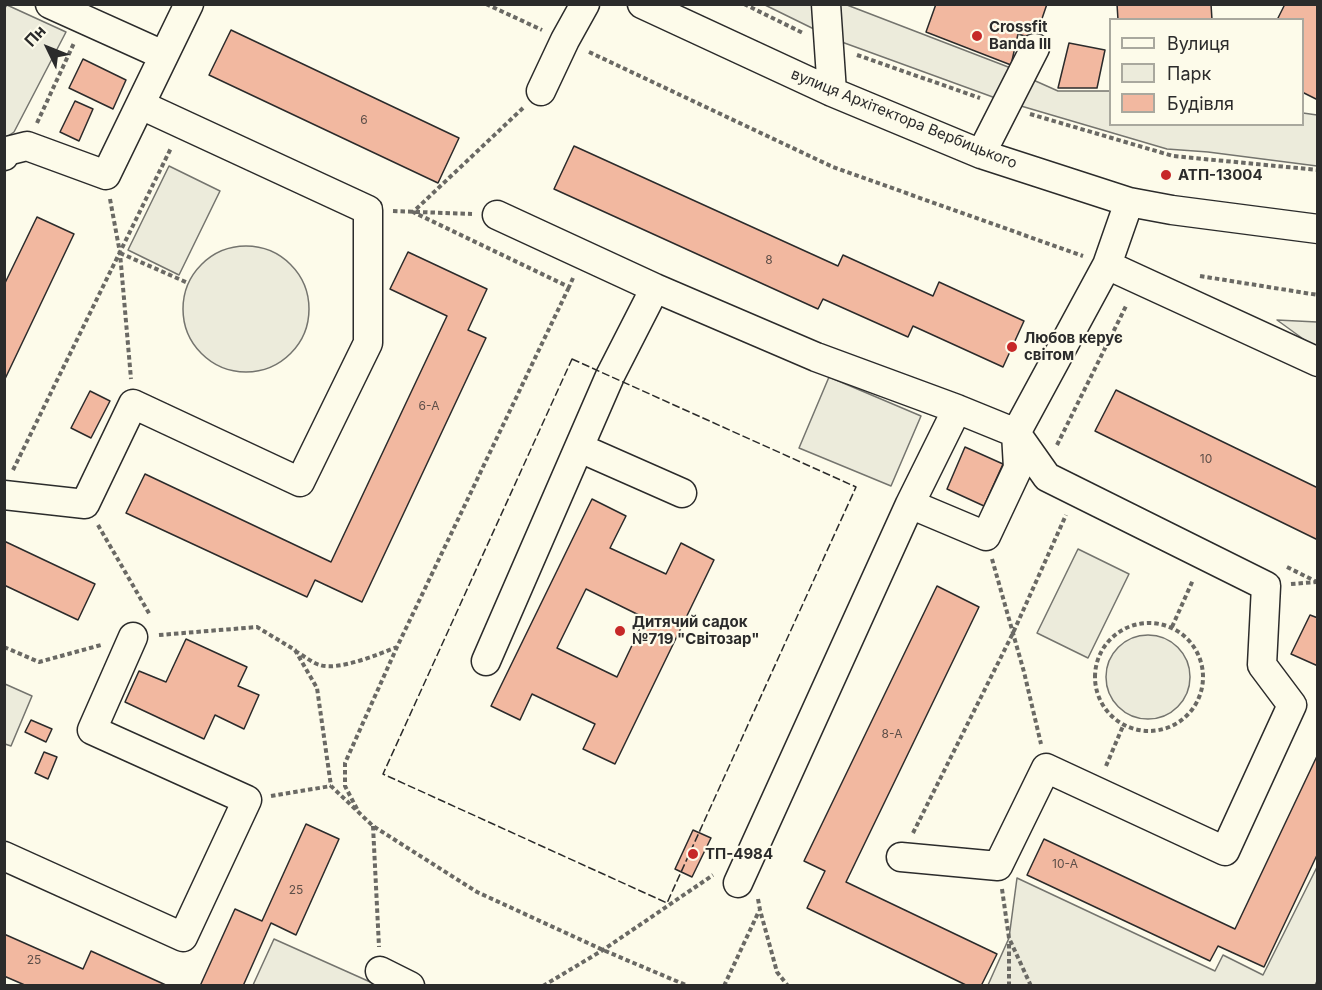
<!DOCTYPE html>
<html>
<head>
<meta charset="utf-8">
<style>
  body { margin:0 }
  #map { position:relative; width:1322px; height:990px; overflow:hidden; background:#fdfbea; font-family:Inter,sans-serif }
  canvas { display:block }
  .frame { position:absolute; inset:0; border:6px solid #2b2b2b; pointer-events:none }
  .legend { position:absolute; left:1109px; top:18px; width:195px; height:108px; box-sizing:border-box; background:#fdfbea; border:2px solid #a9a89e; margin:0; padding:8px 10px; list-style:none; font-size:18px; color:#2b2b2b }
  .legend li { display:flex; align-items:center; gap:12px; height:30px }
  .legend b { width:30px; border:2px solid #a9a89e }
  .north { position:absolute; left:18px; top:18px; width:60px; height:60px; -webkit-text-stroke:4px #fdfbea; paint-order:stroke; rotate:313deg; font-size:16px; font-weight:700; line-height:24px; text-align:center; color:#2b2b2b }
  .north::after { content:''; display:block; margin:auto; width:21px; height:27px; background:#2b2b2b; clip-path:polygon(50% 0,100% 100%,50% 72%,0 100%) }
</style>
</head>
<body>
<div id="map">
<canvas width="1322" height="990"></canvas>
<div class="frame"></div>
<ul class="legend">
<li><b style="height:8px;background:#fdfbea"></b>Вулиця</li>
<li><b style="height:16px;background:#ecebdb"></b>Парк</li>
<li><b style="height:16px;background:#f2b8a0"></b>Будівля</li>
</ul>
<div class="north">Пн</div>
</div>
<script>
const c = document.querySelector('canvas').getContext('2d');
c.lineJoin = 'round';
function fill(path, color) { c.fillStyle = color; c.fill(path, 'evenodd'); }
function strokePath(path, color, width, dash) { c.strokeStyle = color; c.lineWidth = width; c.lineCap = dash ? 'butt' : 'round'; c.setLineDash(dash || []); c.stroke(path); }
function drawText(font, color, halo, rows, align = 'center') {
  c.font = font + ' Inter,sans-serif'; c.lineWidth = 4.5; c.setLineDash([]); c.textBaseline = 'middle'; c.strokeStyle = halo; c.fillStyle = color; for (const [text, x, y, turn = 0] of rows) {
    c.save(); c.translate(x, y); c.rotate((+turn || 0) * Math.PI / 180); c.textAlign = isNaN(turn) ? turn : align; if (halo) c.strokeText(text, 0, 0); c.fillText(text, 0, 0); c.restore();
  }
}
const green = new Path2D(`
  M7 5 66 32 14 132 5 138 4 9Z
  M765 5H814L818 31Z
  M838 5H847L1016 70 1001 100 839 41Z
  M1031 79 1058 91H1110V124H1302L1303 113 1317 115V166L1208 152 1167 149 1021 106Z
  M169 166 220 191 179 275 128 250Z
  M183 309a63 63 0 1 1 126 0a63 63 0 1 1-126 0Z
  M1277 320 1317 322V349Z
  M829 377 921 416 891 486 799 448Z
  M1078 549 1129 574 1088 658 1037 633Z
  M1106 677a42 42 0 1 1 84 0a42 42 0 1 1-84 0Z
  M5 684 32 696 11 746 5 744Z
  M1317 867 1318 982 1316 985H988L1009 938 1017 878 1215 971 1223 955 1263 975Z
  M274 939 377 985H253Z`);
fill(green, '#ecebdb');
strokePath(green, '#74746e', 1.5);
const building = new Path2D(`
  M936 4H1047L1035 39 1018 34 1011 65 926 32Z
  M1117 4H1211L1212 20H1118Z
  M1285 4H1318V100L1302 92V20H1277Z
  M231 30 459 138 438 183 209 75Z
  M1069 43 1105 50 1097 88H1058Z
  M83 59 126 80 113 109 69 88Z
  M75 101 93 109 79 141 60 132Z
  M574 146 838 266 843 255 933 296 939 282 1024 321 1003 367 913 326 908 337 823 299 818 309 554 189Z
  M37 217 74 234 4 381V285Z
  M408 252 487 289 468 330 486 338 362 602 315 580 307 597 126 513 145 474 331 562 447 316 390 289Z
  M1116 390 1318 488V540L1095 431Z
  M90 391 110 401 91 438 71 428Z
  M965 447 1003 464 984 506 947 489Z
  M592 499 626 516 610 548 666 574 681 543 714 560 615 764 583 749 595 724 532 694 520 720 491 706ZM586 589 645 618 617 677 557 648Z
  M4 541 95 584 78 620 4 585Z
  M937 586 979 607 846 882 997 954 981 986H968L807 908 825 871 804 861Z
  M1310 615 1318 618V666L1291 654Z
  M186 639 247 667 238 686 259 695 244 729 215 715 204 739 125 702 139 671 166 682Z
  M31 720 52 729 46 742 25 732Z
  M44 752 57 757 48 779 35 773Z
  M1318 754V853L1264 967 1218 946 1210 961 1027 875 1044 839 1235 929Z
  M306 824 339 839 296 935 271 923 243 986H200L235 909 262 921Z
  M693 830 711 838 692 877 675 869Z
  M4 934 83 969 91 951 168 986H27L4 976Z`);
fill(building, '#f2b8a0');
strokePath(building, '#2b2b2b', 1.5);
const minor = new Path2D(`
  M50 4 163 55
  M642 4 832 92 981 154 1129 202 1172 210 1318 229
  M826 4 832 92
  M541 91 565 40 585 4
  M981 154 1035 48
  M4 156 7 151 27 146 106 175 189 4
  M497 215 655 288 816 357 957 409 1016 433 1047 477 1266 586 1262 665 1292 705 1225 851 1046 768 998 866 901 857
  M1107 265 1318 362
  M580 448 682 493
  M4 495 85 504 133 404 300 482 368 343V210L141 105
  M910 504 986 536 1018 468 1016 433 1107 265 1129 202
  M486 661 610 376 655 288
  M4 856 183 937 247 800 92 730 133 637
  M738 883 910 504 957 409
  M380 971 410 986`);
strokePath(minor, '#2b2b2b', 31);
strokePath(new Path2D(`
  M486 4 542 30
  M744 4 803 33
  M589 52 833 167 1083 256
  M857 55 980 98
  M523 108 413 212 569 287 573 278
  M1030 114 1173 156 1318 170
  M37 123 74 43
  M110 199 120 253 131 379
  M393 211 472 214
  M120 253 188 283
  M1200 276 1318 295
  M1057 445 1127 304
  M13 470 171 148
  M98 525 150 615
  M992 559 1024 672 1041 744
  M1287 567 1317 582
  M1291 584 1316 582
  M1095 677a54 54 0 1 1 108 0a54 54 0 1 1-108 0Z
  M1172 627 1193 580
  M159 635 257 627 295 650 317 688 331 786 373 826 477 892 603 950 688 986
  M4 647 39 662 101 645
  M295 651C303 655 312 663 320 665 339 671 379 654 397 647
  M1106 766 1123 726
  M271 796 331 786
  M357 809 345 786V763L397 647 569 287
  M373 826 379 947
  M913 833 1013 633 1066 515
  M1002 889 1009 938 1031 986
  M758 899 760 910 777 972 788 986
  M543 986 603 950 713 875
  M724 986 759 911
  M1009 986V942
  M1316 986 1318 982`), '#6a6964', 4, [4.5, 3]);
strokePath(minor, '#fdfbea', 28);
strokePath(new Path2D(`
  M572 359 856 487 667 903 383 774Z`), '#2b2b2b', 1.5, [8, 3]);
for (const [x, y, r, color] of [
  [977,36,6,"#c62828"],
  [1166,175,6,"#c62828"],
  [1012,347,6,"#c62828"],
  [620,631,6,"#c62828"],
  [693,854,6,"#c62828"]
]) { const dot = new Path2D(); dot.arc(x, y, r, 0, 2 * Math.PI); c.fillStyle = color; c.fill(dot); strokePath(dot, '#fdfbea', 2); }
drawText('12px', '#5d4e48', null, [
  ["6",364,120],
  ["8",769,260],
  ["6-А",429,406],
  ["10",1206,459],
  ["8-А",892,734],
  ["10-А",1065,864],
  ["25",296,890],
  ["25",34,960]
]);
drawText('bold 15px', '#2b2b2b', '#fdfbea', [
  ["Crossfit",989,27],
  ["Banda III",989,44],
  ["АТП-13004",1178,175],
  ["Любов керує",1024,338],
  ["світом",1024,355],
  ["Дитячий садок",632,622],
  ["№719 \"Світозар\"",632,639],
  ["ТП-4984",705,854]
], 'left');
drawText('15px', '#2b2b2b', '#fdfbea', [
  ["вулиця Архітектора Вербицького",904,119,22]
]);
</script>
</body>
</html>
